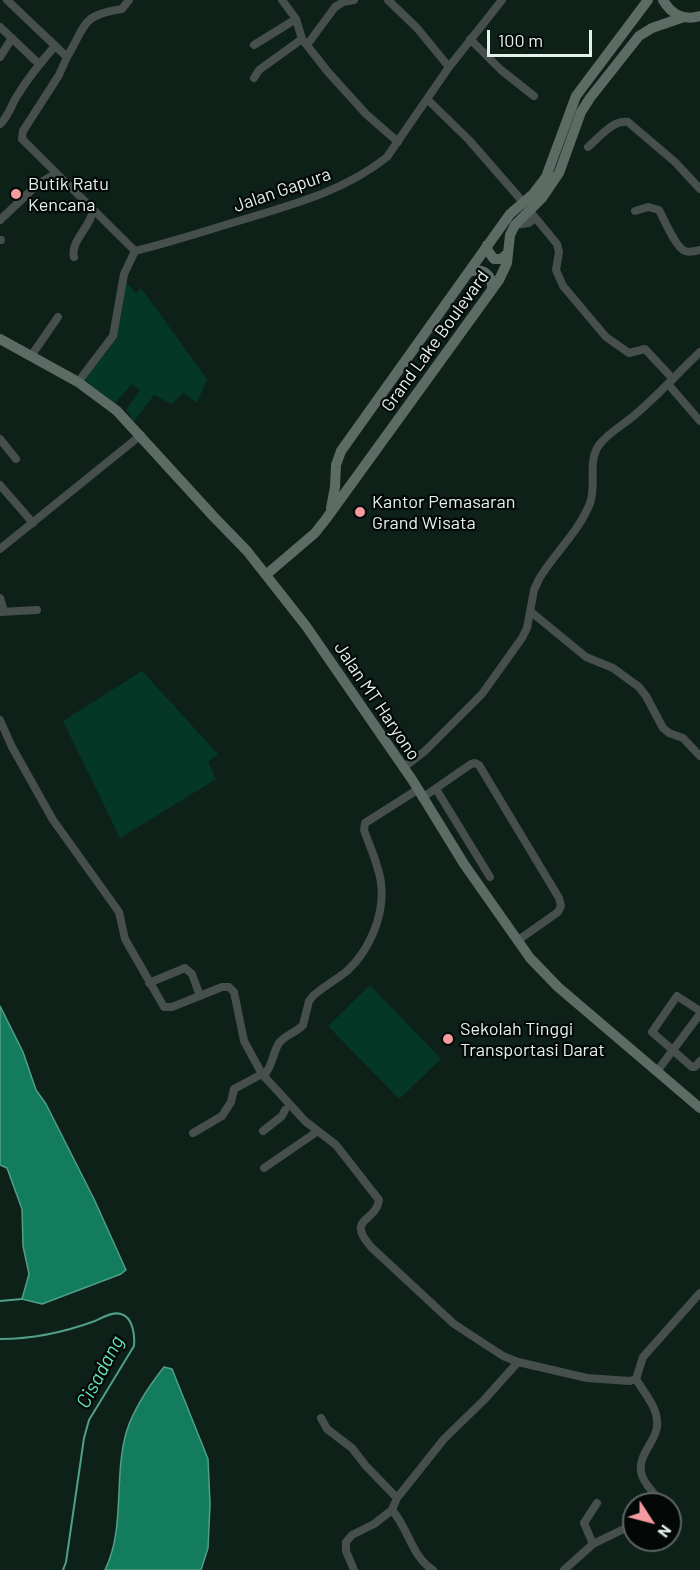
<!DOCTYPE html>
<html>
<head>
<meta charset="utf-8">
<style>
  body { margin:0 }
  #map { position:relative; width:700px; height:1570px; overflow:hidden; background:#0d2119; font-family:Barlow,sans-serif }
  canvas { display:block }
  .north { position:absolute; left:622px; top:1492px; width:60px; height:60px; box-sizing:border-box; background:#030806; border:2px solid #5d6562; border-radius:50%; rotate:126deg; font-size:16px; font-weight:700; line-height:24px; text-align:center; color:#e4f1eb }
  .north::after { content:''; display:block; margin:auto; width:21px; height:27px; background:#f49b9f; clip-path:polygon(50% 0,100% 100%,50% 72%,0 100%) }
  .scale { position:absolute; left:487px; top:30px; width:105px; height:27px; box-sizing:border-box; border:3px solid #e4f1eb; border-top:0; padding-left:8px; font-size:18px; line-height:21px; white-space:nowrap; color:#e4f1eb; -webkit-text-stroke:4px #030806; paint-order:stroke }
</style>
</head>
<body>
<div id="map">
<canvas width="700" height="1570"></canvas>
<div class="north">N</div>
<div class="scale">100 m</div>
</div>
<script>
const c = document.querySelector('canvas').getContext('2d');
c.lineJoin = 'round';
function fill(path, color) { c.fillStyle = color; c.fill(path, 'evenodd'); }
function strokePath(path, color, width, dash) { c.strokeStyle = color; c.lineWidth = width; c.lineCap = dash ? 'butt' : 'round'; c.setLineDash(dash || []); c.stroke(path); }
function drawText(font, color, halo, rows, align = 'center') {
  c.font = font + ' Barlow,sans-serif'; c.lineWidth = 4.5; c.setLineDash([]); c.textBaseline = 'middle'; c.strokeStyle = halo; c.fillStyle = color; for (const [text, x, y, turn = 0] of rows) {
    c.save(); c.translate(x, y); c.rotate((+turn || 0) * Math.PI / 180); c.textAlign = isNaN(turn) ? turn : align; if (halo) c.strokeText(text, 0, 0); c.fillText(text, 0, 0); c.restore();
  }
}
fill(new Path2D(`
  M126 282 136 293 141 288 207 379 197 403 183 393 172 404 154 395 134 421 126 410 140 390 132 384 115 403 84 380 111 346 120 321Z
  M142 671 218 754 208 762 216 779 120 838 63 721Z
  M370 985 441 1059 399 1099 328 1026Z`), '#053727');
const water = new Path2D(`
  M0 1006 23 1052 36 1090 46 1104 94 1199 126 1270 121 1274 42 1304 22 1299 29 1274 23 1246 22 1209 7 1168 0 1165Z
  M164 1367 172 1369 208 1459 210 1504 208 1548 201 1570H105C126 1527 113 1475 127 1430 135 1406 149 1386 164 1367Z`);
fill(water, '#127c5c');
strokePath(water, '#519f87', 1.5);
strokePath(new Path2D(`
  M0 1301 22 1299
  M0 1339C32 1339 65 1332 95 1321 102 1318 113 1311 121 1314 133 1317 135 1336 134 1346L89 1420 84 1438 66 1562 63 1570`), '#519f87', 2);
strokePath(new Path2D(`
  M7 0 67 57 59 75 23 131 22 139 135 251
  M282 0 296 19 302 39 328 72 366 114 398 142
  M388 0 417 28 449 67
  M0 27 39 64
  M470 39 501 70 534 96
  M254 45 296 19
  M307 45 335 7 343 2 354 0
  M0 57 12 38
  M67 57C86 26 80 15 122 9L129 0
  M254 78 259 70 302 39
  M428 100 469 140 523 202
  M0 124C9 116 11 105 17 96 28 78 41 62 55 46
  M588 147C600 137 612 120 628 122L675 162 700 189
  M529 210 557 244 559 252 556 270 563 286 606 337 629 353 645 349 673 379
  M635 211 648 207 659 210C664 219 676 248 685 251 689 253 695 251 700 250
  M0 220 38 184 55 174
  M515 225 529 223 535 218
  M0 240H1
  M74 257C70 241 91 227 93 210
  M31 356 58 317
  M78 382 113 336 124 274 135 251C172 242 208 230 245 219 295 204 346 190 387 157L449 67 502 0
  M668 384 700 421
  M0 439 16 459
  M0 485 33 523
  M0 549 141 435
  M0 598 4 611
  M530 611 586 657 613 668 639 687 646 696 663 728 669 733 683 738 700 756
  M0 612 37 610
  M0 720 12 747 53 820 119 912 125 939 164 1007H172L222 987H229L234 992 244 1041 262 1074 305 1121 336 1145 379 1200C376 1223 345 1217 371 1247L454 1324 503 1356 518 1362 587 1378 630 1381 636 1379
  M403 768 425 751 482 694 522 638 527 628 534 590 539 579C554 554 580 530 590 503 597 485 587 462 599 445 609 432 625 424 637 413 659 394 679 372 700 352
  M436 789 490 877
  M422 798 471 764 475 763 479 765 559 898 561 906 558 912 517 941
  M149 983 185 968 192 974 200 996
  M700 1011 677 996 652 1032 692 1067H695L700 1061
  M658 1070 700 1014
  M264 1075C273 1066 272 1054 279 1043 286 1034 296 1033 303 1025L309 1001 313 996C324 986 336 980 347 971 370 950 385 914 381 883 379 866 370 847 364 830L365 823 417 790
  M263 1131 282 1116 285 1110
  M193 1133 222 1116 231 1102 234 1089 262 1074
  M264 1168 318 1131
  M321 1418 327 1429 352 1448 366 1466 397 1498
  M660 1504C656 1492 643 1485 641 1472 638 1452 660 1439 657 1420 656 1406 643 1391 636 1379L643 1357 700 1293
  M392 1510C409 1529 411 1556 433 1570
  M593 1544 584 1523 597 1503
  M354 1570 346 1551V1542L352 1535 374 1524 392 1510 397 1498 444 1439 484 1400 518 1362
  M564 1570 593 1544 634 1524`), '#464f4b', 8);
strokePath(new Path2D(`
  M663 0C671 14 684 21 700 16
  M487 245 488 251 494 259H501L508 253
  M469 272C483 267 493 275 492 290
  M0 339 78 382 117 411 214 517 247 551 306 626 413 781 464 864 530 958 558 987 700 1108
  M331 508 335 487 336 465 341 451 510 214 533 194 546 177 576 96 648 0
  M267 574 315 533 326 519 499 280 507 263 510 235 515 225 542 198 559 173 581 112 590 98 639 36 652 28 684 17`), '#5d6b65', 10);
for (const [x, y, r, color] of [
  [16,194,6,"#f49b9f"],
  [360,512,6,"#f49b9f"],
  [448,1039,6,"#f49b9f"]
]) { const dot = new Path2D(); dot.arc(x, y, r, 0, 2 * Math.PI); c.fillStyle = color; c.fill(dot); strokePath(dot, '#030806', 2); }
drawText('18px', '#e4f1eb', '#030806', [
  ["Butik Ratu",28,184],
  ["Kencana",28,205],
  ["Kantor Pemasaran",372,502],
  ["Grand Wisata",372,523],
  ["Sekolah Tinggi",460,1029],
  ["Transportasi Darat",460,1050]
], 'left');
drawText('18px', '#e4f1eb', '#030806', [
  ["Jalan Gapura",282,190,-19],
  ["Grand Lake Boulevard",435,341,-54],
  ["Jalan MT Haryono",377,701,56]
]);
drawText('italic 20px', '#63e3b5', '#030806', [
  ["Cisadang",100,1372,-62]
]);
</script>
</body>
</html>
